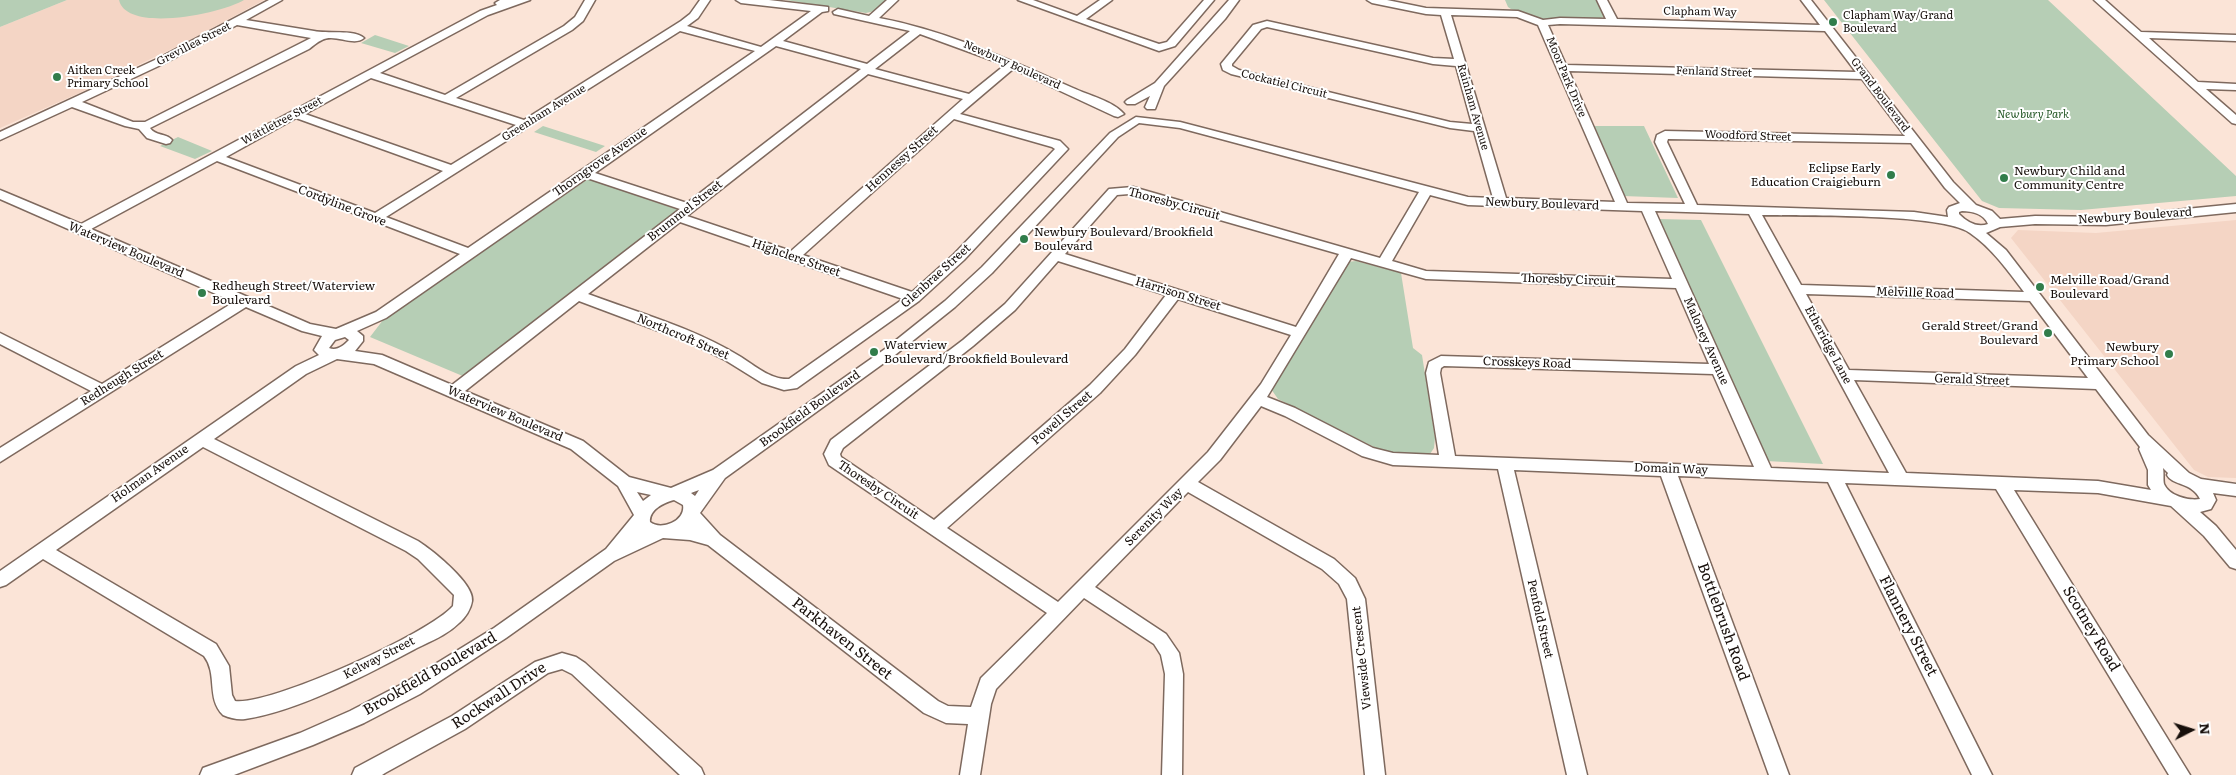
<!DOCTYPE html>
<html>
<head>
<meta charset="utf-8">
<style>
  body { margin:0 }
  #map { position:relative; width:2236px; height:775px; overflow:hidden; background:#fbe4d7; font-family:Literata,serif }
  canvas { display:block }
  .north { position:absolute; left:2166px; top:705px; width:50px; height:50px; -webkit-text-stroke:4px #fff; paint-order:stroke; rotate:85deg; font-size:14px; font-weight:700; line-height:20px; text-align:center; color:#170f0b }
  .north::after { content:''; display:block; margin:auto; width:18px; height:22px; background:#170f0b; clip-path:polygon(50% 0,100% 100%,50% 72%,0 100%) }
</style>
</head>
<body>
<div id="map">
<canvas width="2236" height="775"></canvas>
<div class="north">N</div>
</div>
<script>
const c = document.querySelector('canvas').getContext('2d');
c.lineJoin = 'round';
function fill(path, color) { c.fillStyle = color; c.fill(path, 'evenodd'); }
function strokePath(path, color, width, dash) { c.strokeStyle = color; c.lineWidth = width; c.lineCap = dash ? 'butt' : 'round'; c.setLineDash(dash || []); c.stroke(path); }
function drawText(font, color, halo, rows, align = 'center') {
  c.font = font + ' Literata,serif'; c.lineWidth = 4; c.setLineDash([]); c.textBaseline = 'middle'; c.strokeStyle = halo; c.fillStyle = color; for (const [text, x, y, turn = 0] of rows) {
    c.save(); c.translate(x, y); c.rotate((+turn || 0) * Math.PI / 180); c.textAlign = isNaN(turn) ? turn : align; if (halo) c.strokeText(text, 0, 0); c.fillText(text, 0, 0); c.restore();
  }
}
fill(new Path2D(`
  M67 0H264L188 41 84 91 0 128V27Z
  M2236 220V478L2208 477 2194 470 2011 238 2018 230 2096 233Z`), '#f4d5c5');
fill(new Path2D(`
  M0 0H67L0 27Z
  M119 0H244C223 13 127 34 119 0Z
  M786 0H887L875 11 866 13Z
  M1505 0H1598L1606 16 1598 19H1542L1511 9 1508 7Z
  M1824 0H2048L2236 176V196L2081 210 1999 208 1982 201Z
  M375 35 409 46 395 53 361 43Z
  M543 126 605 146 596 152 534 132Z
  M1592 126H1644L1678 198 1623 196Z
  M178 137 212 151 195 159 160 146Z
  M588 179 679 210 465 377 370 337 383 320Z
  M1658 219 1701 220 1823 464 1766 461Z
  M1356 261 1401 273 1413 348 1422 355 1435 438 1434 448 1430 454 1386 453 1278 399 1271 389 1347 262Z`), '#b6ceb5');
const minor = new Path2D(`
  M269 0H282L246 20 314 31C326 34 354 29 364 38 354 47 334 33 322 40 317 42 313 46 309 49L150 128C155 136 166 133 172 140L170 143 166 144 147 138 139 129 125 126 72 107 0 140V132L157 59ZM237 25 311 38 145 122H133L82 102 165 63Z
  M500 0H530L488 15 380 73 445 95 564 26 575 17 585 0H595L583 21 572 30 456 98 524 120 681 21 690 14 700 0H710L698 18 687 26 761 47 811 11 741 3 736 0H769L828 7V11L822 12 783 41 867 64 910 31 834 14 833 12 838 9 869 16 887 0H898L879 18C948 31 1009 60 1073 88 1088 95 1113 101 1124 114L1118 117 1114 116 1013 69 960 114 1060 141 1068 149 964 260 919 301 797 388 784 390 762 383 725 360 688 342 579 301 465 391 583 441 629 477 671 488 713 470 885 349 945 301 982 267 1110 133 1136 117 1180 122 1468 197 1493 198 1474 131 1450 128 1231 74 1223 70 1221 64 1253 25 1267 21 1433 58 1454 59 1441 15 1426 14 1372 3 1367 0H1387L1426 8 1518 11 1543 20 1560 18 1606 19 1597 0H1607L1617 19 1820 25 1801 0H1811L1953 182 1976 205 1992 211 2000 219 2035 216 2106 217 2236 204V212L2106 225 2035 224 2000 227 1986 233 2006 250 2148 435 2189 473 2201 479 2236 484V496L2213 493 2216 500 2211 509 2200 512 2216 526 2236 550V569L2230 567 2204 536 2171 506 2098 493 2014 490 2190 775H2169L1996 489 1845 483 1992 775H1972L1828 482 1678 476 1789 775H1769L1661 476 1514 470 1587 775H1567L1498 469 1393 465 1362 456 1285 416 1261 406 1220 460 1198 482 1334 559 1355 578 1365 599 1385 775H1365L1347 599 1339 584 1322 569 1188 492 1095 587 1166 634 1179 653 1183 674 1182 775H1162L1165 674 1161 655 1154 644 1084 598 996 689 991 704 980 775H960L968 724 946 723 924 713 708 545 690 540 663 538 614 561 506 638 420 694 364 723 313 745 234 775H200L203 768 300 733 350 711 406 682 494 628 606 549 634 515 618 486 571 449 374 364 337 359 306 374 214 439 418 541C432 550 475 584 472 601 471 609 465 618 459 623 447 635 431 641 417 648 368 674 299 711 245 719 238 720 230 718 223 715 206 698 218 674 204 656L43 559 6 585 0 587V571L296 366 319 355 314 350 322 336 302 331 246 307 0 462V448L91 391 0 344V333L102 384 234 302 0 199V190L81 224 480 11 497 5 495 3ZM1451 15 1517 17 1538 25 1615 202 1506 198ZM1560 24 1825 31 1856 72 1566 65 1548 25ZM1267 27 1433 64 1456 66 1472 124 1450 122 1239 70 1232 66V64L1261 29ZM680 31 755 51 468 248 386 217ZM920 34 1005 65 969 94 875 69ZM776 46 861 69 687 203 595 173ZM1569 71 1862 79 1905 136 1665 131 1657 135 1655 142 1685 204 1627 203ZM868 74 963 99 791 251 687 216ZM371 78 516 125 451 165 305 114ZM296 118 443 171 375 213 226 157ZM954 119 1052 147 1055 149 954 254 912 292 803 255ZM1139 123 1180 128 1419 192 1380 258 1133 187 1109 189 1005 304 963 340 831 440 824 454 829 465 1047 613 981 678 971 707 948 706 938 701 720 535 700 513 725 478 895 355 955 307 992 273 1118 137ZM1668 139 1911 143 1945 188 1960 203 1949 207 1947 210 1948 217 1914 212 1697 205 1667 142ZM217 161 460 254 376 312 336 329 310 324 91 229ZM587 178 680 209 452 385 382 355 355 351 363 341V336L357 331 386 318ZM1129 194 1339 254 1296 327 1065 254 1117 195ZM1430 195 1468 205 1642 211 1672 279 1426 271 1392 261ZM1655 211 1749 214 1889 473 1771 468ZM1962 211C1972 211 1984 214 1988 224 1977 228 1967 222 1959 214V212ZM1762 215C1802 216 1944 213 1970 233 1992 248 2008 271 2024 292L1801 285ZM680 222 903 299 789 379C771 380 755 366 741 357 694 328 639 313 588 294ZM1351 258 1426 279 1676 288 1709 364 1441 356 1429 362 1426 373 1439 455 1393 453 1373 448 1295 408 1267 397ZM1058 261 1166 295 1125 349 1090 385 934 520 841 457 840 454 843 448 973 346 1015 310ZM1806 294 2030 301 2088 378 1849 370ZM1178 299 1291 335 1261 384 1208 452 1058 602 947 528 1100 393 1135 355ZM345 337 349 340C343 346 337 351 329 348L335 340ZM1444 366 1713 374 1754 467 1455 456 1440 373 1441 368ZM1854 380 2096 389 2140 447 2139 449 2148 470V485L2151 490 2098 481 1906 473ZM203 447 406 551 418 559 454 595 453 606C430 633 270 706 235 701L232 695 229 666 216 644 56 550ZM2163 468 2168 473 2167 475C2173 486 2192 482 2200 499 2189 501 2169 496 2164 484 2163 480 2164 473 2163 468ZM699 490 695 496 691 493ZM637 492 651 495 643 501ZM674 500 683 505C686 521 661 531 650 522 649 510 663 503 674 500Z
  M1018 0H1033L1077 16 1100 0H1112L1086 19 1159 44 1167 42 1204 0H1214L1175 46 1159 51Z
  M1229 0H1239L1225 19 1164 86 1155 109H1147L1145 107 1150 96 1135 104H1127L1125 102 1127 100 1155 83Z
  M2094 0H2105L2141 32 2236 35V41L2149 38 2198 82 2236 84V90L2206 89 2236 115V124L2232 123Z
  M562 653 576 657 585 663 701 768 704 775H680L572 674 562 669 548 673 465 729 385 773 382 775H352L355 768 452 716 535 662Z`);
strokePath(minor, '#7e695e', 3);
fill(minor, '#fff');
for (const [x, y, r, color] of [
  [1833,22,5,"#317d4b"],
  [57,77,5,"#317d4b"],
  [1891,175,5,"#317d4b"],
  [2004,178,5,"#317d4b"],
  [1024,239,5,"#317d4b"],
  [2040,287,5,"#317d4b"],
  [202,293,5,"#317d4b"],
  [2048,333,5,"#317d4b"],
  [874,352,5,"#317d4b"],
  [2169,354,5,"#317d4b"]
]) { const dot = new Path2D(); dot.arc(x, y, r, 0, 2 * Math.PI); c.fillStyle = color; c.fill(dot); strokePath(dot, '#fff', 2); }
drawText('11px', '#170f0b', '#fff', [
  ["Clapham Way",1700,12,1],
  ["Grevillea Street",194,44,-27],
  ["Newbury Boulevard",1012,65,24],
  ["Fenland Street",1714,72,2],
  ["Moor Park Drive",1566,77,67],
  ["Cockatiel Circuit",1284,84,14],
  ["Grand Boulevard",1880,95,53],
  ["Rainham Avenue",1473,107,74],
  ["Greenham Avenue",544,113,-32],
  ["Wattletree Street",282,121,-28],
  ["Woodford Street",1748,136,2]
]);
drawText('11px', '#170f0b', '#fff', [
  ["Clapham Way/Grand",1843,16],
  ["Boulevard",1843,29],
  ["Aitken Creek",67,71],
  ["Primary School",67,84]
], 'left');
drawText('italic 11px', '#255826', '#fff', [
  ["Newbury Park",2033,115]
]);
drawText('12px', '#170f0b', '#fff', [
  ["Hennessy Street",902,159,-42],
  ["Thorngrove Avenue",600,162,-35],
  ["Thoresby Circuit",1174,204,15],
  ["Newbury Boulevard",1542,204,2],
  ["Cordyline Grove",342,206,21],
  ["Brummel Street",685,211,-38],
  ["Newbury Boulevard",2135,216,-4],
  ["Waterview Boulevard",126,250,23],
  ["Highclere Street",796,258,19],
  ["Glenbrae Street",936,276,-42],
  ["Thoresby Circuit",1568,280,2],
  ["Melville Road",1915,293,2],
  ["Harrison Street",1178,294,17],
  ["Northcroft Street",683,337,23],
  ["Maloney Avenue",1706,341,66],
  ["Etheridge Lane",1828,345,62],
  ["Crosskeys Road",1527,363,2],
  ["Redheugh Street",122,378,-32],
  ["Gerald Street",1972,380,2],
  ["Brookfield Boulevard",810,409,-36],
  ["Waterview Boulevard",505,414,23],
  ["Powell Street",1062,418,-41],
  ["Domain Way",1671,469,2],
  ["Holman Avenue",150,474,-35],
  ["Thoresby Circuit",878,490,34],
  ["Serenity Way",1154,517,-45],
  ["Penfold Street",1540,619,77],
  ["Kelway Street",379,658,-27],
  ["Viewside Crescent",1362,658,-96]
]);
drawText('12px', '#170f0b', '#fff', [
  ["Eclipse Early",1881,168,"right"],
  ["Education Craigieburn",1881,182,"right"],
  ["Newbury Child and",2014,171],
  ["Community Centre",2014,185],
  ["Newbury Boulevard/Brookfield",1034,232],
  ["Boulevard",1034,246],
  ["Melville Road/Grand",2050,280],
  ["Boulevard",2050,294],
  ["Redheugh Street/Waterview",212,286],
  ["Boulevard",212,300],
  ["Gerald Street/Grand",2038,326,"right"],
  ["Boulevard",2038,340,"right"],
  ["Waterview",884,345],
  ["Boulevard/Brookfield Boulevard",884,359],
  ["Newbury",2159,347,"right"],
  ["Primary School",2159,361,"right"]
], 'left');
drawText('15px', '#170f0b', '#fff', [
  ["Bottlebrush Road",1723,622,70],
  ["Flannery Street",1908,626,63],
  ["Scotney Road",2091,629,59],
  ["Parkhaven Street",842,639,38],
  ["Brookfield Boulevard",430,674,-30],
  ["Rockwall Drive",499,696,-33]
]);
</script>
</body>
</html>
